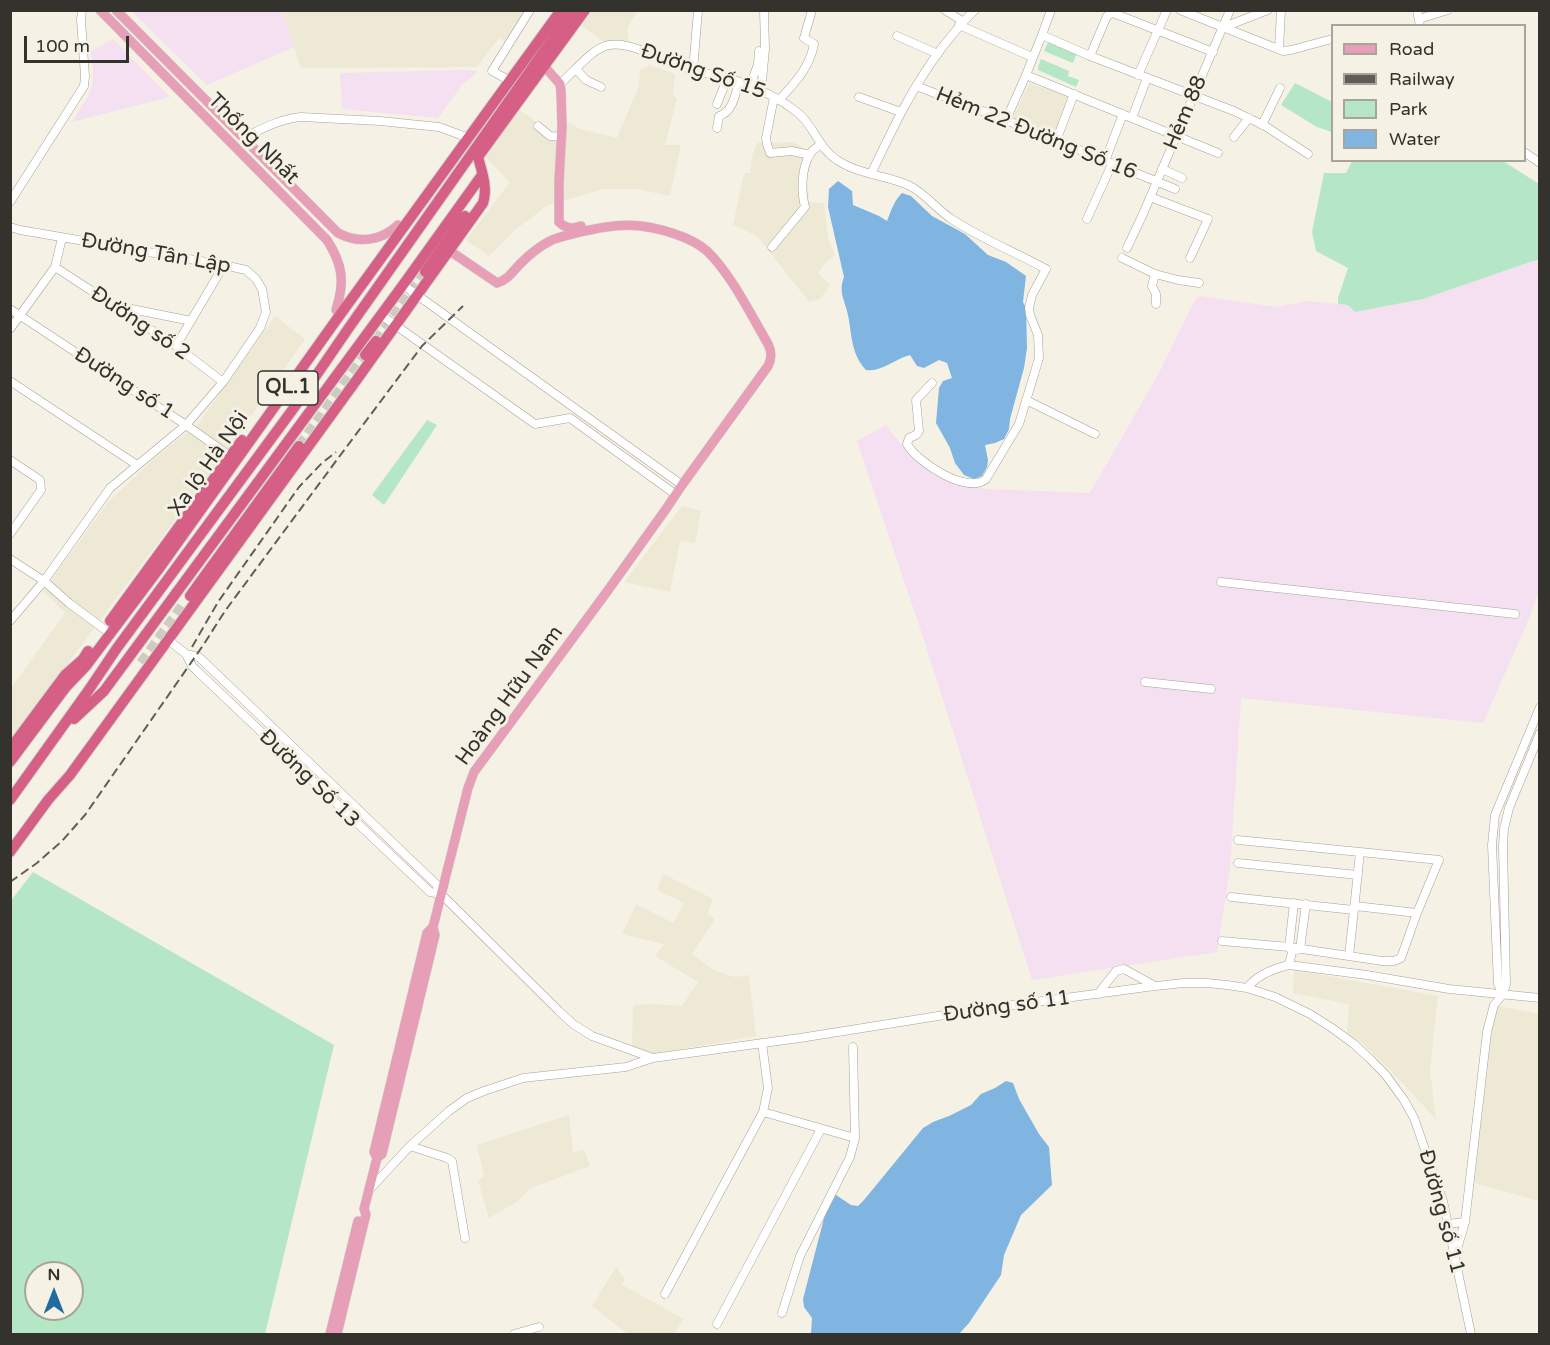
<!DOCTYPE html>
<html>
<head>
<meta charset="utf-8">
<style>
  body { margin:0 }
  #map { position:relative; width:1550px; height:1345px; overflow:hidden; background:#f5f1e5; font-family:"Varela Round",sans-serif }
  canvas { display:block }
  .frame { position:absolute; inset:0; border:12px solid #33322d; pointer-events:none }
  .legend { position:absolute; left:1331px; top:24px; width:195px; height:138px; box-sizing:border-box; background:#f5f1e5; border:2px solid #a7a59b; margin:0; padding:8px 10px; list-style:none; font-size:18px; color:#33322d }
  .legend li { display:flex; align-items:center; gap:12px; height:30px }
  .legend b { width:30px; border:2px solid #a7a59b }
  .north { position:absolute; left:24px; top:1261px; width:60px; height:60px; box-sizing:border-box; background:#f5f1e5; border:2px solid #a7a59b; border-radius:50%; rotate:0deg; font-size:16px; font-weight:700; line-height:24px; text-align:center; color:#33322d }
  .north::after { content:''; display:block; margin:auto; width:21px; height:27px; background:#226b9f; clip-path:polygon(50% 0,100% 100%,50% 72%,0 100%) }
  .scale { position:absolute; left:24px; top:36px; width:105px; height:27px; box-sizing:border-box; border:3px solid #33322d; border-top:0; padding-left:8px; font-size:18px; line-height:21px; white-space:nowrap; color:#33322d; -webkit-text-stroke:4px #f5f1e5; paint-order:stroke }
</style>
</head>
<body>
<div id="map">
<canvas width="1550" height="1345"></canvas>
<div class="frame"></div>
<ul class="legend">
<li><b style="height:8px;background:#e69fb6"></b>Road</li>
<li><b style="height:8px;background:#605e57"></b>Railway</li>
<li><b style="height:16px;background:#b5e6c5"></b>Park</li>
<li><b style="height:16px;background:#7fb5e0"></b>Water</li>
</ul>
<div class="north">N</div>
<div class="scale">100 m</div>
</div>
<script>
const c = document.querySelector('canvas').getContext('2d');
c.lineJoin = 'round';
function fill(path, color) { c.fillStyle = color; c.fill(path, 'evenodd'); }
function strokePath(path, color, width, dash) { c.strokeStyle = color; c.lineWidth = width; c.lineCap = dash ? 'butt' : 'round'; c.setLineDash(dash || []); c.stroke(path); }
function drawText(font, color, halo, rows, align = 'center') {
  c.font = font + ' "Varela Round",sans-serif'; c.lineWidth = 6; c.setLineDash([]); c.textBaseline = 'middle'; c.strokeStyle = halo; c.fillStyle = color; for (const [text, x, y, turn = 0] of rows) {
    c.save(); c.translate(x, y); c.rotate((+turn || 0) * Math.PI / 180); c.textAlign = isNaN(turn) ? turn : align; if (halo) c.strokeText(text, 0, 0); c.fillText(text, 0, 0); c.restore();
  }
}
fill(new Path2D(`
  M282 11H528L507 43 499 38 477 67 301 68Z
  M588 11H639L632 19 627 29 629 44 606 43 578 23Z
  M649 65 675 74 673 96 677 98 665 145H681L670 196 637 189H603L548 205 515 230 489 256 466 240 510 182 483 155 517 110 523 112 548 131 555 132 559 117 580 129 617 138 639 86 640 70Z
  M1029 83 1071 97 1052 139 1011 122Z
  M793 142 807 150 811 165 807 176 809 202 824 203 828 239 835 255 825 263 818 273 830 285 820 299 809 302 757 236 733 225 744 173H750L752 156 757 143Z
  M275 316 305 339 232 443 11 740V688L65 613 43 591 108 502 157 456 198 424Z
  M682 506 701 511 695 543 680 541 670 592 624 582Z
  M663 874 713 899 707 914 715 919 692 954 715 971 735 977 749 975 756 1036 654 1054 632 1047 633 1005 653 1004 682 1006 698 982 655 956 664 944 622 934 636 904 673 923 684 903 657 890Z
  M1294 970 1438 996 1430 1070 1436 1119 1389 1069 1362 1043 1347 1033 1349 1004 1293 993Z
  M1494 1005 1539 1014V1201L1474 1183Z
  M569 1115 573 1152 584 1150 590 1166 531 1188 518 1201 489 1218 478 1181 484 1176 477 1145Z
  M616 1267 625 1279 622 1285 684 1319 674 1334H628L592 1306Z`), '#eee9d5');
fill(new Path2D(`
  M131 11H282L294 47 207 85Z
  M113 39 170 97 72 122 87 98 92 86 93 71 91 51Z
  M462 70 478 71 462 85 438 118 342 109 340 73Z
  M1539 260V592L1525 628 1483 723 1241 698 1230 869 1217 952 1032 980 924 640 857 441 886 425 898 441 919 463 973 486 986 489 1090 493 1160 371 1195 300 1200 296 1276 307 1307 301 1348 305 1355 312 1423 299 1530 262Z`), '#f4e0f0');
fill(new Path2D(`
  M1049 40 1083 54 1082 57 1076 55 1073 63 1044 51Z
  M1041 59 1069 71 1068 76 1079 80 1076 87 1038 70V67Z
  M1295 83 1332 102V132L1317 127 1281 105Z
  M1352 161H1503L1539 184V260L1530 262 1423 299 1355 312 1348 305 1338 304V298L1348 268 1316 251 1312 232 1324 173H1346Z
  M427 420 437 425 384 505 372 495Z
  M33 872 334 1045 265 1334H11L10 902ZM36 1273H72V1309H36Z`), '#b5e6c5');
fill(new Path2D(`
  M838 181 852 191 853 205 879 216 887 221C891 211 894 201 902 193L911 196 932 216 965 234 988 255 1006 262 1026 276 1023 302 1026 308 1027 348 1024 368 1010 419 1009 429 1004 439 995 443 985 445 988 460 987 467 982 476 974 479 964 475 955 463 950 448 936 423 939 388 943 381 952 378 947 363 939 360 924 368 917 366 910 355C894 359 883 372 866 370 851 354 852 335 848 315 845 300 838 293 844 277L828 207 829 189Z
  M1006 1081 1013 1083 1019 1099 1039 1134 1049 1147 1052 1185 1021 1215 1004 1255 1001 1275 969 1323 959 1334H811L812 1318 804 1307 803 1299 828 1203 833 1193 851 1205 858 1206 864 1200 923 1128 933 1122 949 1116 971 1105 981 1094 995 1088Z`), '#7fb5e0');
strokePath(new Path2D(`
  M376 341 425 272
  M299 446 365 355
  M141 663 182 606`), '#cecbc0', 10, [10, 5]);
const minor = new Path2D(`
  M945 10 962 21
  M1180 10 1283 51 1291 50 1332 39
  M1417 10 1420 26
  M1419 19 1448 10
  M959 25 1032 57
  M1224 27 1268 10
  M1042 35 1051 10
  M897 36 938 54
  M1279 49 1281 10
  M1090 56 1107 16 1113 13 1213 52
  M576 69 586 80 601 87
  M693 70 698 11
  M1138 75 1167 10
  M505 78 492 71 530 10
  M560 84C573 73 592 48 609 45 631 41 661 61 683 67 702 73 721 76 740 82 760 89 780 99 797 112 814 125 818 148 837 160 859 175 887 175 910 186 926 194 937 210 953 220 982 239 1015 252 1046 269L1032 295 1029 308 1030 315 1038 335 1039 358 1019 424 986 479C967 495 917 462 907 444L909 438 916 435 919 431 916 400 932 383
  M750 86 758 64 759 51
  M916 86 1006 120 1175 189
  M761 91 765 49 764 10
  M774 97 766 138 767 144 770 153 792 151 810 155
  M859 97 901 112
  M779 100C795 83 810 67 814 44L804 38 812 10
  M717 104 727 79
  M1132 118 1147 78
  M1006 120 1026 75
  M1262 125 1280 88
  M538 126 550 136 562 137
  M717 128 719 116C733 112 735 95 739 82
  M1234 137 1249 118
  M243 138C262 129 279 119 301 117L380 121 439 127 469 138
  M1056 141 1074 94
  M1524 152 1540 163
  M1218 153 1026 75 1042 35 1090 56 1234 111 1265 126 1308 154
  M1105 161 1123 114
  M1162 169 1182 178
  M871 174C892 130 911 89 941 49 952 35 962 22 975 10
  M1150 197 1208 219 1190 258
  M10 202 84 86 85 76 81 20 82 10
  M1087 219 1112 164
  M10 227 20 230 224 265 246 270 256 279 262 289 266 312 260 328 223 382 186 425 110 488 44 581 10 621
  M772 247 805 207C801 191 801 169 810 154 812 150 817 147 821 144
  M1127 248 1143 214 1230 10
  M1122 258 1155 274 1178 280 1199 283
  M55 267 176 346 223 382
  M1155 274 1152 286 1156 294V304
  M403 285 682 485
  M117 306 191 321
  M10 309 186 425 234 459
  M381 315 535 424 570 418 675 494
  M10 329 55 267 62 238
  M176 346 224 265
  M10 381 137 465
  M1026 400 1095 434
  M10 460 40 480 41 490 10 534
  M10 559 44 581 69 603 104 629
  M1221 582 1515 614
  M167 639 186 654 199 657 436 884 441 894 559 1011 573 1024 592 1036 653 1058
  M186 654 192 666 196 670 430 892 441 894
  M1145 682 1211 689
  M1238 840 1360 852 1354 910
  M1238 863 1358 875
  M1231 897 1354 910 1349 956
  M1355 906 1417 913
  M1222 941 1289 947 1382 961H1394L1401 958 1417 913 1439 860 1360 852
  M1296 950 1300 949 1306 904
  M1289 965 1292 952 1289 947 1294 903
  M1247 988C1257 975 1272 969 1289 965L1367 975 1449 989 1540 998
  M1098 994 1116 971 1124 969 1155 986
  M1503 994 1498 984 1492 845 1495 815 1540 707
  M853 1047 855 1138
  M763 1112 855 1138 850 1157 800 1256 782 1313
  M410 1146 447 1158 452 1161 465 1238
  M370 1189 410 1146 449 1111 467 1098 484 1091 523 1078 626 1067 653 1058 800 1038 976 1010 1147 987 1183 983H1207L1227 985 1247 988 1275 997 1310 1014 1332 1028 1354 1044 1370 1059 1385 1074 1404 1100 1414 1118 1443 1201 1471 1334
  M1448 1224 1465 1222 1487 1032 1494 1005 1503 994 1506 984 1503 846 1504 829 1509 808 1540 733
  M1455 1256 1465 1222
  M665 1294 763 1112 768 1088 762 1043
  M717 1324 821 1129
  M514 1334 539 1327`);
const major = new Path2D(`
  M100 10 327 240C343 265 345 282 336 310
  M116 10 338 233C359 244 381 241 398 225
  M544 66 560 84 561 92 562 126 559 182V222C566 229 572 229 581 226
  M377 1158 382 1154 435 935 433 927 468 788 474 772 606 593 666 509 682 485 768 366C772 358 772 352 768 344 751 315 731 274 707 251 698 243 687 238 675 234 638 221 614 224 576 233 566 236 560 236 550 241 540 246 529 255 521 263 512 272 509 279 497 283L450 251
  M330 1334 358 1221
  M337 1334 366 1214 364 1209 377 1158 374 1152 427 933 433 927`);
const highway = new Path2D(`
  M478 157 585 10
  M425 272 465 216
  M365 355 376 341
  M190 596 299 446
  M110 621 242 440
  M74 719 104 691 403 285 482 175
  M10 749 65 675 83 659 88 651
  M10 762 66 687 86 666 158 570 337 319 561 10
  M10 800 88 691 117 648 296 405 348 329 573 10
  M10 852 48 800 70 775 358 378 483 203C488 188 482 172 478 157`);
strokePath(minor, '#a5a196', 9);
strokePath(major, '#d2d2d1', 10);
strokePath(highway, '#d2d2d1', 12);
strokePath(minor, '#fff', 8);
strokePath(major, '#e69fb6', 9);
strokePath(highway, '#d55f85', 10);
strokePath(new Path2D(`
  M192 647 218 602 299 487 322 463 336 452
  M10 882 37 863 62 841 85 815 204 644 225 611 339 457 422 346 463 306`), '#605e57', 2, [9, 4.5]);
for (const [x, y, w] of [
  [288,388,60]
]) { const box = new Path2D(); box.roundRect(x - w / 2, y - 17, w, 34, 4.5); c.fillStyle = '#f5f1e5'; c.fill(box); strokePath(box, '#33322d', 1.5); }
drawText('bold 20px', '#33322d', null, [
  ["QL.1",288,388]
]);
drawText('21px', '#33322d', '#f5f1e5', [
  ["Đường Số 15",703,72,19],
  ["Hẻm 88",1186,113,-67],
  ["Hẻm 22 Đường Số 16",1036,134,22],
  ["Thống Nhất",253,139,45],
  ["Đường Tân Lập",156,254,10],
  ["Đường số 2",140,324,34],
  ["Đường số 1",124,384,33],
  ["Xa lộ Hà Nội",209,464,-55],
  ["Hoàng Hữu Nam",510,696,-54],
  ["Đường Số 13",309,779,44],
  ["Đường số 11",1007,1007,-8],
  ["Đường số 11",1441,1212,75]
]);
</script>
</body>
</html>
